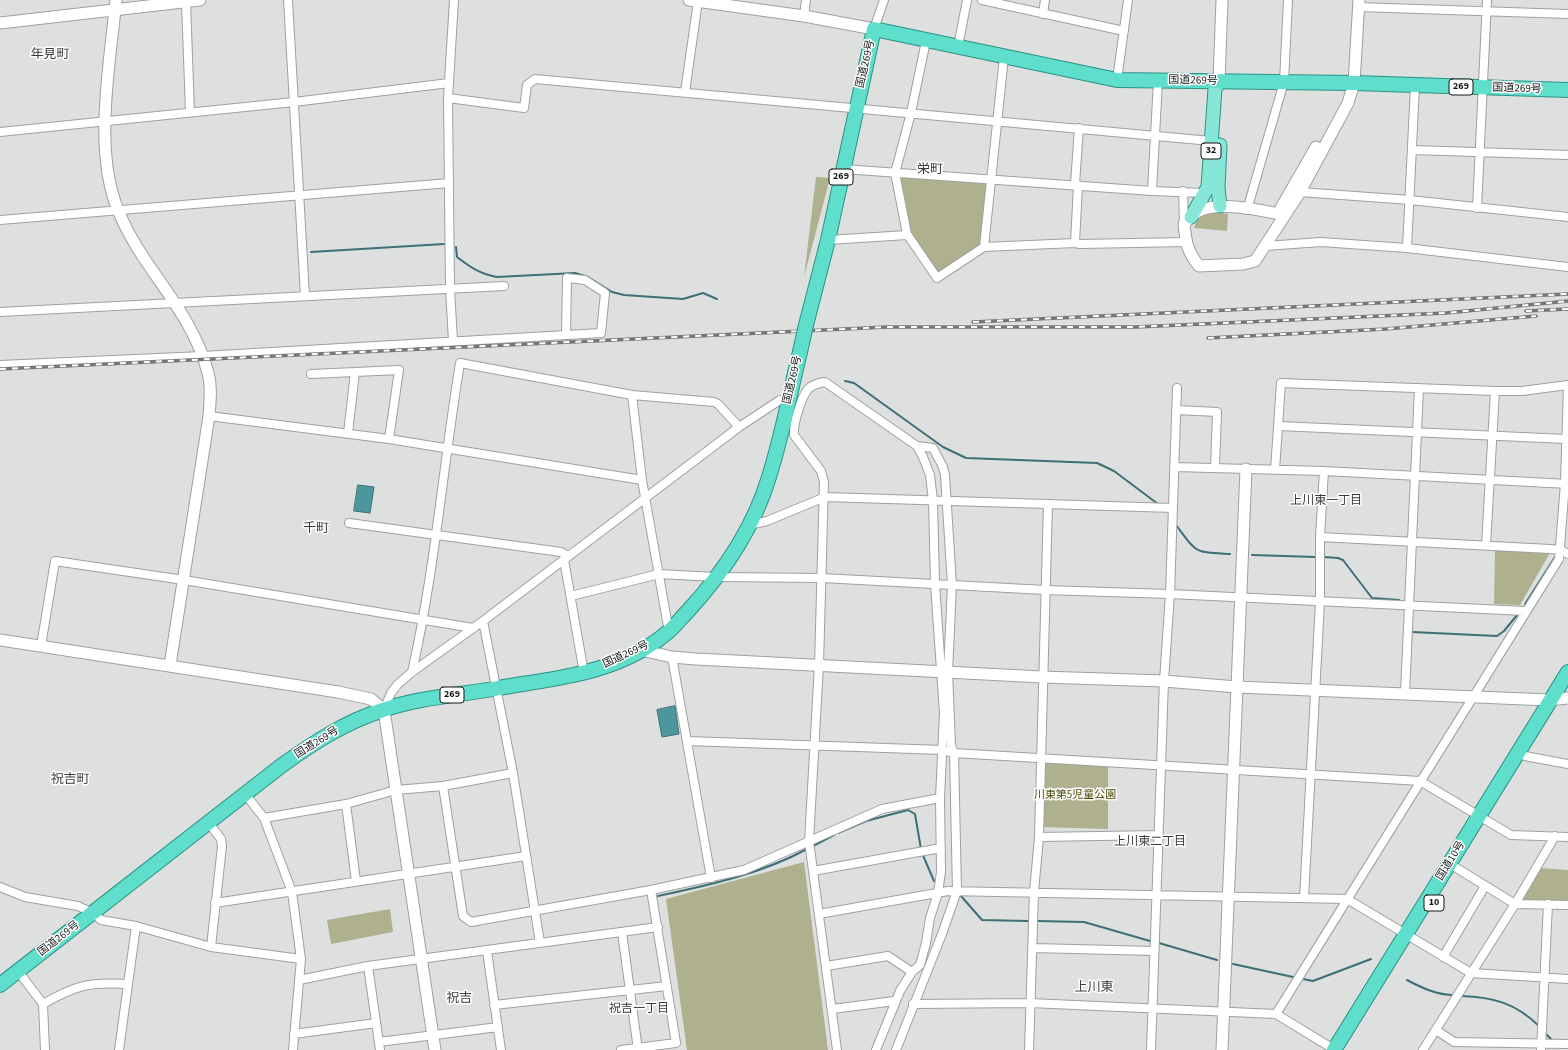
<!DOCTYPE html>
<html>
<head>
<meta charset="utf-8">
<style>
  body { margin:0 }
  canvas { display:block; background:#dde0de }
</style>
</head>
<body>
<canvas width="1568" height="1050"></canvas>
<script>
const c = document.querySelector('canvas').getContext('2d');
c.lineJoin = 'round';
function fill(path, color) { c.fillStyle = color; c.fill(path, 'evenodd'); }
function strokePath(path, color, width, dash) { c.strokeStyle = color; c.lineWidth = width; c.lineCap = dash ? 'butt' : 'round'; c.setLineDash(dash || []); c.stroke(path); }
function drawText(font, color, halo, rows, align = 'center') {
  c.font = font + ' "Source Sans 3","Noto Sans JP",sans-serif'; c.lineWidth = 3; c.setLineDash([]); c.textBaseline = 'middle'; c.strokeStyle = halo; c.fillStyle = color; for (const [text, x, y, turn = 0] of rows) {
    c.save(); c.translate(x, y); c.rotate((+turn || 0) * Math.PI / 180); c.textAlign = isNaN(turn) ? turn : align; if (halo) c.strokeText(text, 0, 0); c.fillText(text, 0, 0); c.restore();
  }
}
fill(new Path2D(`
  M895 173 991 179 984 247 937 278 907 234Z
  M816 177 830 178 804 277Z
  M1207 212 1228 214 1227 231 1194 228 1197 221Z
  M1495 550 1550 553 1520 605 1494 604Z
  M1043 762 1108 766V829L1041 827Z
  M804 862 828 1050H687L666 899Z
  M1539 868 1568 870V902L1524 900 1521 897Z
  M390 909 393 932 331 944 327 920Z`), '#afb08e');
const water = new Path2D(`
  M358 485 374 487 370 513 354 511Z
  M675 706 679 734 662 737 657 710Z`);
fill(water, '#4c969e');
strokePath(water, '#3c7076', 1);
strokePath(new Path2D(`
  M456 247 457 257C470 267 480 274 497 277L575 273 588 277 612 292 624 295 683 299 703 293 717 299
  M311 252 444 244
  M845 381 854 383 943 447 966 458 1097 463 1114 471 1158 504
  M1176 525C1198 554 1193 552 1230 554
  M1252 555 1315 557
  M1324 557 1338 558 1343 560 1372 598 1399 600
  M1525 604 1555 557
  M1412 632 1497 636 1504 631 1517 615
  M838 833 866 821 908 810 915 814 921 849
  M813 846 834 835
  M922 853 934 881
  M658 896C709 885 761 874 807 849
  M961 896 982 920 1028 921
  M1037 921 1084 922 1150 941
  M1159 943 1217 960
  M1233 964 1293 977
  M1303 979 1313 981 1371 959
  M1407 980C1422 988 1437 995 1454 995
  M1461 996C1493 997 1516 1003 1540 1027
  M1545 1033 1552 1040`), '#3c7076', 2);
const minor = new Path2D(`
  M288 0 305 296
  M982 0 1124 31
  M186 2 190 112
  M1358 7 1568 14
  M1043 14 1045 0
  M804 16 806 0
  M874 29 884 0
  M926 41 911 113 895 173 907 234 937 278 984 247 1075 243 1080 244 1186 242
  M958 47 967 0
  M1117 80 1128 0
  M685 92 698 1
  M448 98 524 108 527 85 535 79 1211 141
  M0 132 294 102 449 83
  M1413 150 1568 155
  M843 169 1152 191 1204 193
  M1075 184 1079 128
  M1152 191 1158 81
  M1183 191 1184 224
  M1300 192 1410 200 1568 217
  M1477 208 1487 0
  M1247 210 1284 82 1288 0
  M0 220 449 183
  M828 240 907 235
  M1075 243 1078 185
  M1265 246 1321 242 1407 248 1568 267
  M984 247 1004 57
  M1407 248 1415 86
  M0 312 504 286
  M453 341 450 289 448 98 454 0
  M0 365 202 356 601 333 605 293 585 280 567 278 566 335
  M311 374 399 370 389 439
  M632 395 642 480 669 632
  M1176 410 1217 412 1215 468
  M209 416 389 439 642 480
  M1279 426 1566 439
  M348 433 355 372
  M1174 467 1324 471 1568 484
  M1275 470 1281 383 1495 391H1522L1568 385
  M349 523 561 552 568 556
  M749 525 767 521 825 497 1173 508
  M1320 537 1550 549 1561 550 1568 554
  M1486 545 1495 391
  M564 560 584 673
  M571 596 659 574 716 577 822 578 1045 590 1170 594 1525 611
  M483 621 513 773 540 943
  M41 646 55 561 184 580 473 628
  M672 657 711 878
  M412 672C435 571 443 466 460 363L632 395 714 402 718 404 739 427
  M1405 693 1419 388
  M384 710 391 693 398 684 412 672 483 621 739 427 780 400
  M688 741 942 750 954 753 1420 781 1511 835 1568 837
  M1525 756 1568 764
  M443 786 463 916 471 922 651 890 744 870 882 809 940 798
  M245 794 264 818 292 892 301 959 293 1050
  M346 804 356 881
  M264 818 346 804 396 790 443 786 513 773
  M209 823 221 839 222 846 211 947
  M1039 837 1158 835
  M1450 864 1515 904 1568 905
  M813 871 941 848
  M0 887 25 897 78 906 93 913 101 920 136 926 211 947 301 959
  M1304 898 1320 602V537L1324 471
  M215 903 526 856
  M819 914 948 891 1347 899 1471 973 1568 979
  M622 932 638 1050
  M1033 948 1154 951
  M487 951 501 1050
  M1443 957 1485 886
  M368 966 380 1050
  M826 966 888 956 912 972
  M18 971 43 1004
  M299 980 368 966 658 927
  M913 1004 1030 1003 1276 1014 1335 1050
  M494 1005 667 986
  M832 1009 895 1001
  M1276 1014 1559 559 1565 483 1568 385
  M1436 1030 1454 1042 1568 1044
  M294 1034 376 1023
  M379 1042 498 1027
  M45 1050 43 1004C76 985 89 982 128 984
  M119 1050 136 926
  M621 1050 676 1043 651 890
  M837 1050 809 841 819 665 824 482 821 471 794 435C793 424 801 398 808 389 813 384 819 383 825 382L917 446 933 448 943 467 945 475 952 585 948 672 951 745 954 753 957 891 942 934 896 1050
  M876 1050 900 991 912 972 920 965 926 943 930 918 938 893 941 872 940 798 944 713 935 584 933 501 930 475 923 457 917 446
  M1029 1050 1034 892 1039 837 1048 504
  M1151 1050 1164 681 1170 594 1177 388
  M1423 1050 1515 904 1555 836
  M1541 1050 1548 904`);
const tertiary = new Path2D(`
  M116 0C110 64 93 150 118 210 142 270 191 308 208 373 212 387 210 402 209 416L170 665
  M689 0 804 16 874 29
  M0 23 200 0
  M1219 82 1222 0
  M1281 208 1316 147
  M1284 215C1261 210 1223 202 1201 210 1195 212 1189 219 1184 224 1186 243 1187 251 1199 266L1243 264 1255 261 1300 192 1348 103 1354 83 1359 0
  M0 640 338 692 371 699 384 710 435 1050
  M641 650 672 657 696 659 1042 677 1164 681 1237 687 1549 700 1568 698
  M1222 1050 1246 469`);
const primary = new Path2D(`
  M1220 145 1218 188 1220 206
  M1191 217 1208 187 1215 89 1219 82`);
const trunk = new Path2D(`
  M806 325 828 240 874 29 1117 80 1354 83 1568 90
  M0 985 281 766C313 743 345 722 383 710 420 697 461 695 499 688 538 681 580 677 617 662 635 655 653 645 668 632 675 626 681 618 688 611 723 573 754 527 769 477 782 436 790 393 800 352
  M1334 1050 1568 672`);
strokePath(minor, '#9ea19f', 10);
strokePath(tertiary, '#9ea19f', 13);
strokePath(primary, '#2b9284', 15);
strokePath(trunk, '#2b9284', 16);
strokePath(minor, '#fff', 8);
strokePath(tertiary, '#fff', 11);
strokePath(primary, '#86e6d8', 13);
strokePath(trunk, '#5edecb', 14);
const rail = new Path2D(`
  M1526 311 1568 309
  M973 322 1568 294
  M1208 338 1386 329 1536 316
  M0 369 887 327H1136L1446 313 1568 301`);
strokePath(rail, '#757776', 3.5);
strokePath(rail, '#fff', 2, [6]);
const trunkBridge = new Path2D(`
  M800 352 806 325`);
strokePath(trunkBridge, '#2b9284', 16, []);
strokePath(trunkBridge, '#5edecb', 14);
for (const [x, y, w] of [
  [1461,87,24],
  [1211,151,20],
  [841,177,24],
  [452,695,24],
  [1434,903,20]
]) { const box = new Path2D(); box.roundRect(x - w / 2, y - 8, w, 16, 3); c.fillStyle = '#fff'; c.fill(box); strokePath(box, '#161717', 1); }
drawText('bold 10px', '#161717', null, [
  ["269",1461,87],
  ["32",1211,151],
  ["269",841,177],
  ["269",452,695],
  ["10",1434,903]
]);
drawText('11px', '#161717', '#fff', [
  ["国道269号",866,64,-77],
  ["国道269号",1193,81,1],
  ["国道269号",1517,89,2],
  ["国道269号",793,380,-77],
  ["国道269号",626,655,-25],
  ["国道269号",317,743,-32],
  ["国道10号",1451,861,-58],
  ["国道269号",59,939,-38]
]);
drawText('11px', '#494a04', '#fff', [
  ["川東第5児童公園",1075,796]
]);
drawText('12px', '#3a3c3a', '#fff', [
  ["上川東一丁目",1326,501],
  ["上川東二丁目",1150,842],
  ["祝吉一丁目",639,1009]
]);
drawText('13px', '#3a3c3a', '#fff', [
  ["年見町",50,55],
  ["栄町",930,170],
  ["千町",316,529],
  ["祝吉町",70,780],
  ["上川東",1094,988],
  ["祝吉",459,999]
]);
</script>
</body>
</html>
